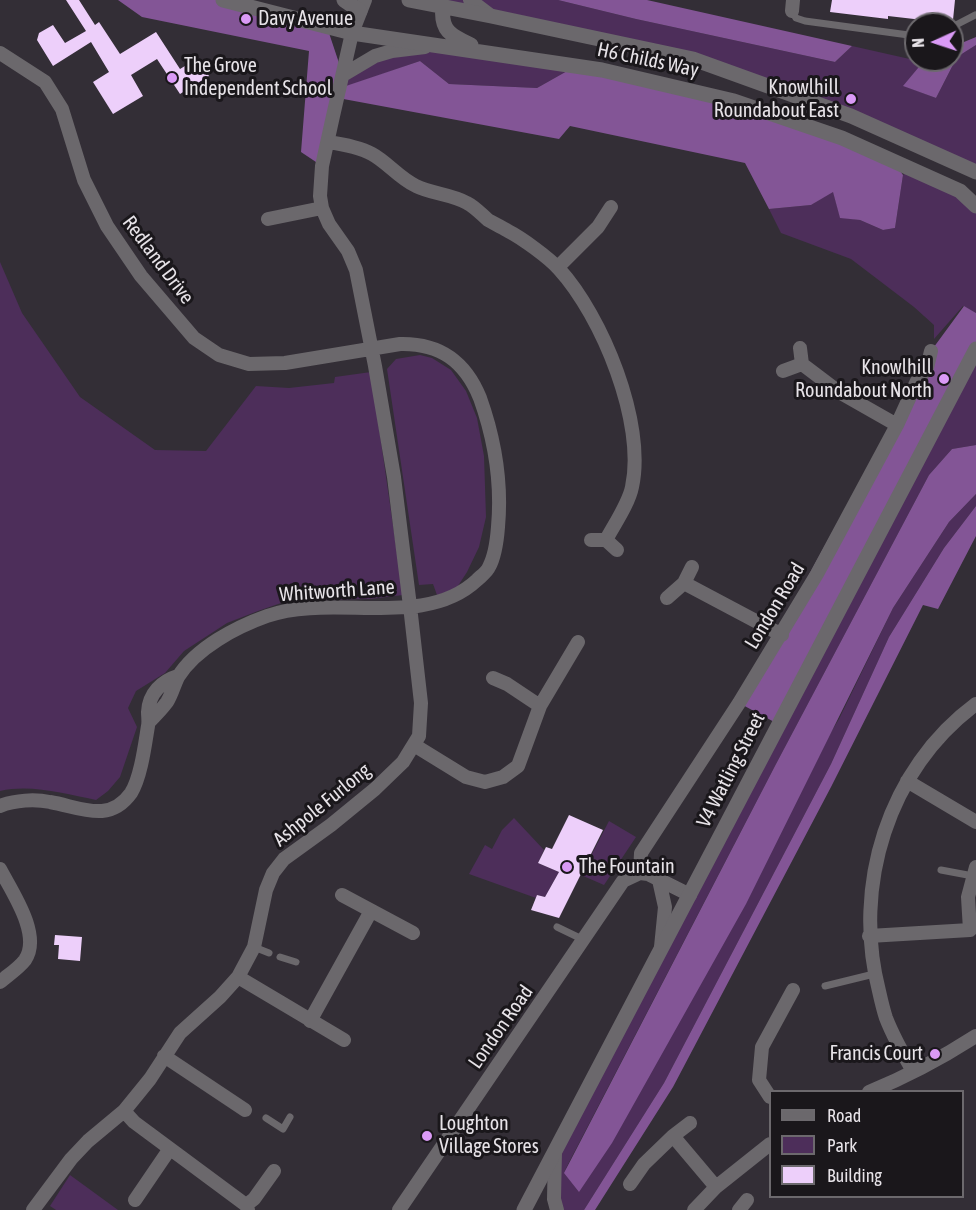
<!DOCTYPE html>
<html>
<head>
<meta charset="utf-8">
<style>
  body { margin:0 }
  #map { position:relative; width:976px; height:1210px; overflow:hidden; background:#332e36; font-family:"Asap Condensed",sans-serif }
  canvas { display:block }
  .legend { position:absolute; left:769px; top:1090px; width:195px; height:108px; box-sizing:border-box; background:#1a171b; border:2px solid #6c696d; margin:0; padding:8px 10px; list-style:none; font-size:18px; color:#e7e3e8 }
  .legend li { display:flex; align-items:center; gap:12px; height:30px }
  .legend b { width:30px; border:2px solid #6c696d }
  .north { position:absolute; left:904px; top:12px; width:60px; height:60px; box-sizing:border-box; background:#1a171b; border:2px solid #6c696d; border-radius:50%; rotate:267deg; font-size:16px; font-weight:700; line-height:24px; text-align:center; color:#e7e3e8 }
  .north::after { content:''; display:block; margin:auto; width:21px; height:27px; background:#da9af6; clip-path:polygon(50% 0,100% 100%,50% 72%,0 100%) }
</style>
</head>
<body>
<div id="map">
<canvas width="976" height="1210"></canvas>
<ul class="legend">
<li><b style="height:8px;background:#6b686c"></b>Road</li>
<li><b style="height:16px;background:#4d2e5a"></b>Park</li>
<li><b style="height:16px;background:#edcffa"></b>Building</li>
</ul>
<div class="north">N</div>
</div>
<script>
const c = document.querySelector('canvas').getContext('2d');
c.lineJoin = 'round';
function fill(path, color) { c.fillStyle = color; c.fill(path, 'evenodd'); }
function strokePath(path, color, width, dash) { c.strokeStyle = color; c.lineWidth = width; c.lineCap = dash ? 'butt' : 'round'; c.setLineDash(dash || []); c.stroke(path); }
function drawText(font, color, halo, rows, align = 'center') {
  c.font = font + ' "Asap Condensed",sans-serif'; c.lineWidth = 6; c.setLineDash([]); c.textBaseline = 'middle'; c.strokeStyle = halo; c.fillStyle = color; for (const [text, x, y, turn = 0] of rows) {
    c.save(); c.translate(x, y); c.rotate((+turn || 0) * Math.PI / 180); c.textAlign = isNaN(turn) ? turn : align; if (halo) c.strokeText(text, 0, 0); c.fillText(text, 0, 0); c.restore();
  }
}
fill(new Path2D(`
  M444 0H558L636 19 835 62 852 46 923 62 904 86 936 98 957 57 976 45V172L771 86Z
  M440 45 576 66 537 88 449 84 420 61 340 89 343 75 375 56Z
  M911 169 976 206V313L963 306 934 339V325L914 307 851 259 781 233 769 209 811 205 833 191 840 217 860 220 883 230 895 228 903 175Z
  M0 262 22 313 80 397 155 450 206 451 256 386 289 388 334 383 335 377 371 372 403 595 370 599 307 600 281 603 258 611 227 623 184 651 165 673 136 691 128 708 137 727 120 777 108 791 96 800C65 794 32 784 0 791Z
  M976 349V445L952 449 929 475 776 764 564 1172 839 719 893 608 949 522 976 494V506L944 548 889 637 831 764 664 1083 584 1210H557L555 1151Z
  M420 355 432 358 451 370 466 391 477 418 484 456 486 517 479 547 467 572 456 589 437 595 433 584 419 585 387 369 396 359Z
  M514 818 544 850 538 863 559 872 545 897 537 895 536 898 469 874 485 845 492 849 502 830Z
  M609 821 636 837 604 885 581 875Z
  M70 1175 118 1210H56L50 1206Z`), '#4d2e5a');
fill(new Path2D(`
  M118 0H224L327 27 343 75 340 88 420 61 449 84 537 88 576 66 734 101 893 161 903 175 895 228 883 230 860 220 840 218 833 192 811 205 769 209 745 163 570 126 559 139 338 98 322 166 301 152 309 51 142 17Z
  M558 0H647L852 46 835 62 636 19Z
  M976 37V45L957 57 936 98 903 86 923 62 927 60H952V47Z
  M964 306 976 313V349L778 724 739 703 931 351Z
  M976 445V494L949 522 893 608 746 904 612 1143 579 1192 564 1173 776 764 929 475 952 449Z
  M976 506V536L938 609 923 605 831 787 673 1087 595 1210H584L664 1083 831 764 889 637 944 548Z`), '#835596');
fill(new Path2D(`
  M66 0H79L95 25 99 22 120 54 156 32 180 69 198 58 209 76 180 94 157 59 131 75 143 96 113 114 93 82 109 72 91 42 53 66 37 40 39 33 53 25 65 43 86 31Z
  M832 0H955L953 20 949 23 888 16V19L830 12Z
  M569 815 603 830 559 918 531 910 537 895 545 897 559 872 538 863 546 847 552 849Z
  M55 935 82 937 80 961 58 959 59 945H54Z`), '#edcffa');
strokePath(new Path2D(`
  M792 11 796 18 805 21 916 36
  M952 27 975 15
  M941 870 973 876
  M557 927 584 940
  M254 947 269 953
  M280 957 296 962
  M825 986 874 974
  M266 1118 283 1129 290 1117`), '#6b686c', 7);
strokePath(new Path2D(`
  M470 0 490 15
  M792 11 793 0
  M0 53 45 82 62 109 84 180 107 226 141 276 194 338 219 355 249 364 285 363 400 344C440 343 465 361 480 398 495 440 502 483 498 527 497 540 495 556 489 567 487 572 481 576 477 580 424 630 332 593 267 616 236 627 196 648 178 677 174 685 172 694 167 702 162 709 155 716 149 722
  M343 75 375 56 392 51 425 47
  M328 142C342 144 359 147 372 154 387 162 399 178 416 186 432 194 451 194 467 203 475 207 481 214 488 220 495 224 502 227 508 231 522 238 549 258 559 269 602 316 646 423 632 487 629 503 614 525 606 540
  M268 219 322 208
  M558 267 598 227 611 207
  M800 348 802 364
  M802 364 839 392 897 425
  M783 371 802 364
  M591 540H606L617 550
  M684 583 692 567
  M667 598 684 583 782 635
  M493 678 507 684 540 706
  M414 745 466 777 485 782 503 777 518 766 540 706 578 642
  M907 781 976 822
  M0 806C15 800 35 799 50 802 80 807 109 824 131 793 141 777 145 744 148 726 149 721 148 717 148 712 149 693 162 681 178 676
  M0 869C12 892 42 935 25 960 18 969 8 975 0 982
  M640 873 641 853 739 703 817 574 897 425 917 381 927 368 931 351
  M659 880 665 907 661 947
  M342 895 413 933
  M869 936 970 930 968 897 976 867
  M238 977 344 1040
  M310 1021 371 911
  M164 1056 245 1110
  M913 1071C903 1054 893 1036 886 1018 883 1009 881 1000 879 991 852 886 888 769 976 704
  M869 1092C906 1077 942 1058 976 1036
  M770 1097 759 1080 762 1047 793 990
  M124 1111 134 1122 246 1205 248 1210
  M673 1136 690 1123
  M555 1151 554 1199 557 1210
  M630 1184 644 1164 673 1136 716 1187
  M135 1200 169 1150
  M246 1205 254 1199 274 1171
  M33 1210 71 1159 88 1141 124 1111 150 1079 180 1033 220 997 238 977 254 947 266 890 273 873 284 859 331 825 375 789 403 762 419 736 421 703 410 606 394 477 375 366 356 270 348 251 329 224 322 208 320 196 322 166 333 116 352 33 365 0
  M399 1210 623 881 640 873 648 874 690 895
  M694 1210 716 1187 770 1144
  M739 1210 747 1200`), '#6b686c', 14);
strokePath(new Path2D(`
  M223 0 352 33 602 70 734 101 842 138 960 191 976 206
  M344 0 360 11
  M409 0 491 16 693 59 851 116 976 172
  M443 7C440 31 452 36 471 45
  M524 1210 976 349`), '#6b686c', 15);
for (const [x, y, r, color] of [
  [246,19,6,"#da9af6"],
  [172,78,6,"#da9af6"],
  [851,99,6,"#da9af6"],
  [944,379,6,"#da9af6"],
  [567,867,6,"#da9af6"],
  [935,1054,6,"#da9af6"],
  [427,1136,6,"#da9af6"]
]) { const dot = new Path2D(); dot.arc(x, y, r, 0, 2 * Math.PI); c.fillStyle = color; c.fill(dot); strokePath(dot, '#1a171b', 2); }
drawText('20px', '#e7e3e8', '#1a171b', [
  ["Davy Avenue",258,19],
  ["The Grove",184,66],
  ["Independent School",184,89],
  ["Knowlhill",839,88,"right"],
  ["Roundabout East",839,111,"right"],
  ["Knowlhill",932,368,"right"],
  ["Roundabout North",932,391,"right"],
  ["The Fountain",579,867],
  ["Francis Court",923,1054,"right"],
  ["Loughton",439,1124],
  ["Village Stores",439,1147]
], 'left');
drawText('20px', '#e7e3e8', '#1a171b', [
  ["H6 Childs Way",648,60,12],
  ["Redland Drive",158,260,53],
  ["Whitworth Lane",337,591,-4],
  ["London Road",775,606,-59],
  ["V4 Watling Street",731,770,-63],
  ["Ashpole Furlong",322,805,-39],
  ["London Road",501,1027,-55]
]);
</script>
</body>
</html>
